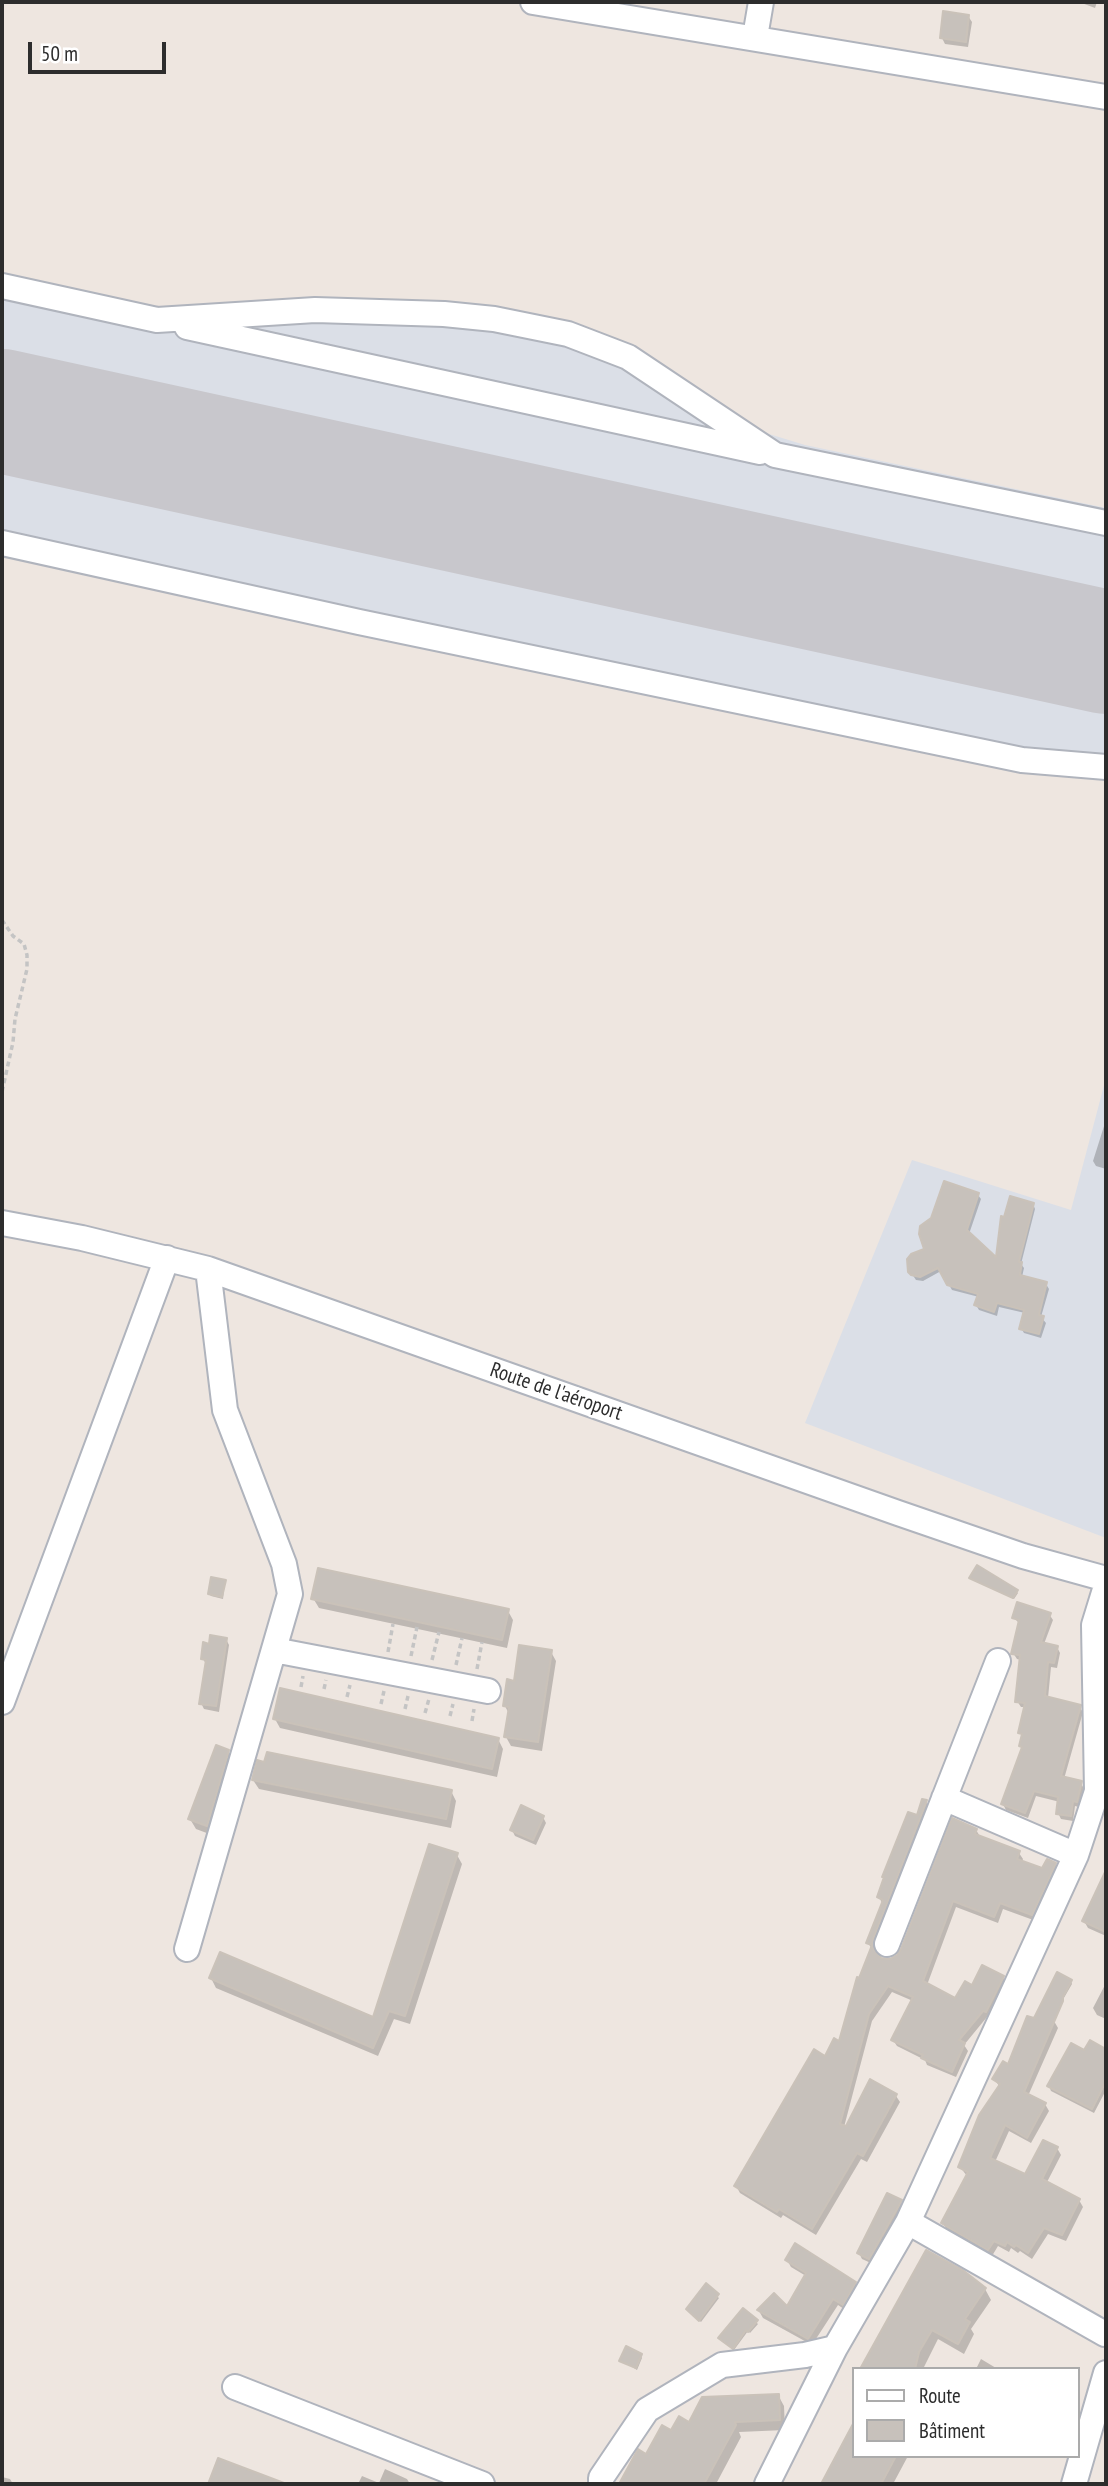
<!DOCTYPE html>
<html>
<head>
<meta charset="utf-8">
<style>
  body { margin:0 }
  #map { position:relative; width:1108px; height:2486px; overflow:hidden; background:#eee6e0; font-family:"PT Sans Narrow",sans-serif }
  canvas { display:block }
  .frame { position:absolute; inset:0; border:4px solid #2d2d2d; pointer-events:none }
  .legend { position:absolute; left:852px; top:2367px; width:228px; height:91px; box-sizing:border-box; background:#fff; border:2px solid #ababab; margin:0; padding:9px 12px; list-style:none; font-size:21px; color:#2d2d2d }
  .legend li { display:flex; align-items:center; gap:14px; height:35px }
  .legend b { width:35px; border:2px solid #ababab }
  .scale { position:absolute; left:28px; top:42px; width:138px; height:32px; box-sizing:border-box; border:4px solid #2d2d2d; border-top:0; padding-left:9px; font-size:21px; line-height:24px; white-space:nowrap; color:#2d2d2d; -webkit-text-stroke:5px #fff; paint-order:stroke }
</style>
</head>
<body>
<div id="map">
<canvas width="1108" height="2486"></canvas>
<div class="frame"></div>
<ul class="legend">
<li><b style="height:9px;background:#fff"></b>Route</li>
<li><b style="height:19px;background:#c7c1bb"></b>Bâtiment</li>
</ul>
<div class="scale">50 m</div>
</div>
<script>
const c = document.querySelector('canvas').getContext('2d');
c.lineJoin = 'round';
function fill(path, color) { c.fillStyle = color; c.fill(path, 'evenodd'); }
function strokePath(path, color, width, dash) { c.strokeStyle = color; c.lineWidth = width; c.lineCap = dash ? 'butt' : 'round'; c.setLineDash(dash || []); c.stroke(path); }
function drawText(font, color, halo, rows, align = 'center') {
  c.font = font + ' "PT Sans Narrow",sans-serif'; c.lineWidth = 5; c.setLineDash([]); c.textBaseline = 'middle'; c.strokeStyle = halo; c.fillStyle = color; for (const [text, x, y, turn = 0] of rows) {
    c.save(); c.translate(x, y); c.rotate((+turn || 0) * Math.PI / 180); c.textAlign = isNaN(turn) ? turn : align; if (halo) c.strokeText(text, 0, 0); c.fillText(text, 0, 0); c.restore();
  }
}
fill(new Path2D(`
  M2 275 165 314 545 318 602 333 634 349 727 414 769 434 805 445 1106 508V774L810 725 418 648 2 552Z
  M1106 1078V1538L805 1423 912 1160 1071 1210Z`), '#dbdfe7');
fill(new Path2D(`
  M1079 2H1097L1095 8Z
  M968 16 972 22 968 47 945 44 942 38Z
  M1105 1123H1106V1169L1096 1166 1093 1161Z
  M978 1195 981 1199 969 1234 998 1261 1033 1204 1035 1209 1021 1264 1024 1268 1022 1277 1046 1284 1049 1289 1041 1317 1046 1323 1041 1338 1024 1333 1021 1328 1025 1313 999 1307 997 1316 979 1310 976 1305 979 1297 952 1290 941 1271 923 1281 916 1280 910 1271 926 1250Z
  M971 1578 1016 1591 1018 1593 1014 1599Z
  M225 1582 223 1599 211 1596 209 1594Z
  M313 1598 508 1611 513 1620 507 1648 319 1608Z
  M1049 1614 1053 1620 1044 1644 1057 1647 1060 1653 1057 1668 1051 1667 1048 1698 1079 1707 1083 1712 1064 1779 1081 1783 1084 1789 1079 1807 1075 1806 1073 1821 1061 1819 1058 1813 1060 1802 1036 1796 1028 1818 1006 1810 1003 1804 1023 1749 1021 1746 1023 1738 1020 1732 1026 1707H1021L1017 1701 1021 1660 1017 1659 1013 1653 1020 1624 1014 1618Z
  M226 1639 229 1645 219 1712 204 1709 201 1703 206 1664 203 1659 210 1646Z
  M551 1652 556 1661 542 1751 511 1746 506 1737 509 1714 505 1706 515 1683Z
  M275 1719 498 1739 503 1749 497 1777 280 1728Z
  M228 1751 234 1761 212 1835 196 1829 190 1819Z
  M253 1780 451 1791 456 1801 451 1828 259 1789Z
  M926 1802 930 1808 876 1946 875 1954 882 1960 897 1958 976 1830 981 1838 1019 1853 1023 1859 1022 1862 1043 1870 1055 1864 1059 1871 1036 1921 1003 1909 998 1923 956 1907 927 1985 955 2000 973 1987 1003 1978 1007 1984 990 2018 987 2017 964 2045 968 2051 956 2077 927 2065 925 2060 897 2046 893 2040 913 2001 892 1992 872 2021 844 2127 847 2128 896 2096 900 2102 867 2162 861 2159 816 2235 783 2215 781 2218 740 2193 736 2186 825 2058 840 2043 872 1949 868 1943 883 1905 879 1897Z
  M543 1817 546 1823 536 1845 515 1836 512 1830Z
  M457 1855 462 1864 410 2024 394 2019 378 2056 216 1988 211 1978 374 2019Z
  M1106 1875V1936L1088 1928 1084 1921Z
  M1071 1981 1072 1984 1061 2003 1047 1998Z
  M1106 1983V2019L1097 2015 1093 2008Z
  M1054 2021 1058 2028 1028 2096 1045 2104 1049 2111 1031 2143 1009 2131 995 2162 1026 2176 1057 2148 1061 2155 1046 2184 1079 2200 1083 2207 1066 2241 1048 2234 1032 2259 1020 2251 1018 2253 1011 2248 1009 2252 998 2246 992 2256 947 2230 943 2223 967 2176 960 2167 1000 2087 994 2079Z
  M1091 2042 1106 2049V2090L1094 2113 1051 2091 1049 2086 1085 2052Z
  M900 2202 904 2208 873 2264 862 2259 859 2253Z
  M787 2260 855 2283 859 2290 847 2311 838 2305 812 2345 763 2318 759 2311 787 2309 806 2276 791 2267Z
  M706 2286 719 2298 701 2322 689 2311Z
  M985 2289 991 2300 971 2329 974 2334 964 2354 938 2339 923 2369H864Z
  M744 2311 758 2324 750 2333 748 2331 734 2350 722 2340Z
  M641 2356 642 2358 637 2370 621 2360Z
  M981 2359 996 2368 997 2369H976Z
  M778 2395 784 2406 785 2430 739 2432 741 2437 716 2484H621L639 2452 647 2456 672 2433 690 2424Z
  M854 2426V2456H908L893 2484H823Z
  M385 2469 407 2479 410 2484H358L362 2476 379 2483Z
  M2 2477 10 2479 13 2484H2Z`), '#0003');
strokePath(new Path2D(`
  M2 411 1106 652`), '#c8c7cc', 124);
const building = new Path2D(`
  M943 11 969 15 966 42 940 38Z
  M944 1181 979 1193 967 1230 996 1257 1001 1216 1004 1217 1010 1196 1034 1203 1019 1262H1022L1020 1275 1047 1282 1039 1315 1044 1316 1039 1334 1019 1329 1024 1310 997 1303 994 1312 974 1305 978 1294 947 1285 938 1268 920 1277 911 1275 908 1272 907 1259 911 1254 924 1249 919 1234 920 1226 931 1218Z
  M977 1565 1018 1590 1013 1598 969 1578Z
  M318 1568 509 1609 502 1640 311 1599Z
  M211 1577 226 1580 222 1597 208 1594Z
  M1017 1602 1051 1613 1041 1642 1058 1646 1054 1663 1048 1662 1045 1696 1081 1705 1061 1776 1082 1781 1077 1802 1073 1801 1071 1816 1056 1814 1058 1797 1034 1791 1025 1813 1001 1804 1022 1747 1019 1746 1022 1734 1018 1733 1025 1703 1015 1702 1020 1655 1011 1654 1019 1620 1012 1618Z
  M210 1635 227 1638 216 1706 199 1704 206 1660 201 1659 203 1642 209 1644Z
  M519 1645 552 1650 538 1742 504 1737 509 1707 503 1706 507 1679 514 1681Z
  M280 1688 499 1738 492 1769 273 1719Z
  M216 1745 229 1750 207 1826 188 1819Z
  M267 1752 452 1790 446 1819 252 1780 257 1760 264 1762Z
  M922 1799 927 1800 873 1939 872 1947 881 1958 890 1959 897 1955 901 1949 952 1818 977 1829 975 1834 1020 1851 1017 1859 1042 1868 1047 1859 1056 1863 1032 1915 1000 1903 994 1917 953 1901 923 1981 955 1998 965 1981 972 1985 982 1965 1004 1976 986 2012 983 2011 959 2040 965 2043 952 2072 921 2058 923 2055 891 2040 913 1997 888 1986 869 2014 840 2124 846 2126 870 2079 897 2094 863 2156 857 2153 812 2229 779 2209 777 2212 734 2186 814 2049 825 2056 834 2038 839 2041 857 1977 859 1978 872 1945 866 1943 883 1900 877 1897 884 1877H882L908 1812 917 1815Z
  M521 1805 544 1816 533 1840 510 1830Z
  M429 1844 458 1853 405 2016 389 2011 373 2048 209 1978 220 1952 373 2017Z
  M1106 1870V1932L1082 1921Z
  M1057 1972 1072 1980 1063 1997V2001L1024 2092 1046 2103 1027 2138 1005 2125 990 2158 1025 2174 1043 2140 1058 2147 1042 2179 1080 2199 1062 2235 1044 2228 1028 2253 1016 2245 1014 2247 1007 2242 1005 2246 994 2241 988 2250 941 2223 968 2172 958 2167 979 2115 1000 2084 992 2079 1003 2061 1008 2064 1027 2016 1034 2018Z
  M1090 2040 1106 2049V2081L1092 2109 1047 2086 1071 2043 1084 2050Z
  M887 2193 902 2200 869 2259 857 2253Z
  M795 2243 856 2282 843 2305 833 2299 808 2339 757 2310 774 2293 787 2306 806 2273 785 2260Z
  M926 2250 964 2271 986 2288 965 2319 970 2322 958 2344 932 2330 919 2352 915 2369H860Z
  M706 2283 719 2294 699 2321 686 2309Z
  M743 2308 758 2320 748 2332 746 2330 733 2349 718 2338Z
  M626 2346 642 2354 636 2368 619 2361Z
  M779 2394 780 2420 735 2422 736 2425 704 2484H619L638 2449 646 2454 662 2425 671 2430 679 2416 689 2422 702 2397Z
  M854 2422V2456H896L881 2484H821Z
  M218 2458 284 2483V2484H208Z`);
fill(building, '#c7c1bb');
strokePath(building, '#cac2b9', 2);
const minor = new Path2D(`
  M533 2 1106 97
  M755 37 761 2
  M2 286 157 320 315 310 444 314 494 319 568 334 628 357 775 455 1106 523
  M187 327 760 452
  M2 543 359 622 1022 760 1106 767
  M2 1223 82 1238 208 1269 898 1513 1023 1556 1106 1579
  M274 1650 488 1691
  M2 1702 167 1258
  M944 1798 1076 1855
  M887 1944 998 1661
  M187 1949 290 1594 284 1564 225 1410 208 1269
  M908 2222 1105 2334
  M235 2387 482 2484
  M601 2484V2478L647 2410 722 2365 805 2355 835 2348 908 2222 1076 1855 1097 1791 1094 1625 1106 1586
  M767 2484 835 2348
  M1074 2484 1106 2373`);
strokePath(minor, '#b0b4bd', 28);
strokePath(new Path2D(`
  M2 920 13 936 24 944 27 955V969L15 1019 13 1042 2 1092
  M388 1652 393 1624
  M411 1656 417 1627
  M432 1660 439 1632
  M456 1665 462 1638
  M477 1669 482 1642
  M301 1687 303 1676
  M324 1689 326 1680
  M347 1697 350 1685
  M381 1704 384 1691
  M405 1709 408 1696
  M425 1713 429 1699
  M450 1716 453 1704
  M472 1721 474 1709`), '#c4c4c4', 3.5, [5, 3.5]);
strokePath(minor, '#fff', 24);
drawText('21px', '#2d2d2d', '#fff', [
  ["Route de l'aéroport",556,1392,19]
]);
</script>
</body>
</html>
